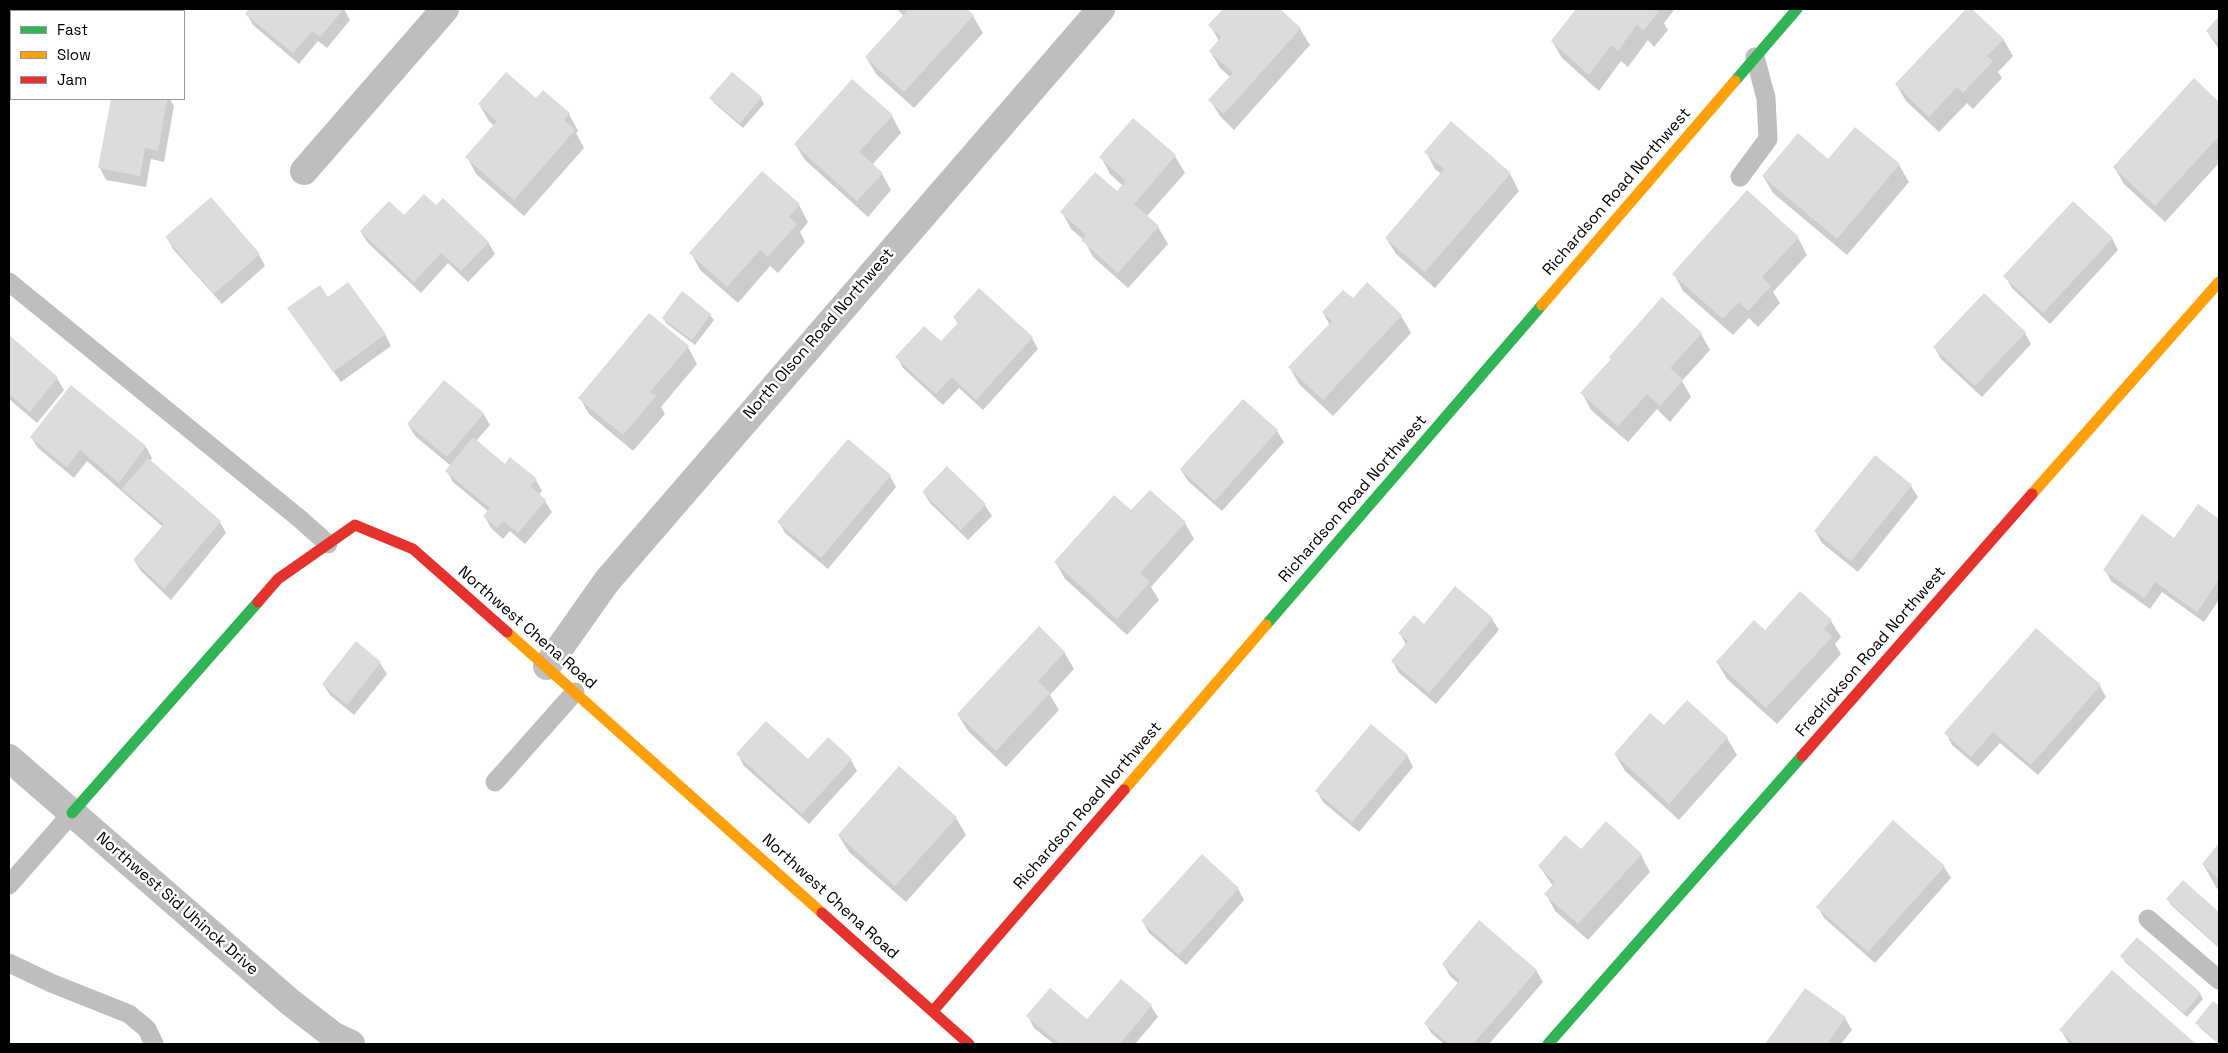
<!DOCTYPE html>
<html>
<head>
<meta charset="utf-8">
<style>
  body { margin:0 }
  #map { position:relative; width:2228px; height:1053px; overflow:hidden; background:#fff; font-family:"Space Grotesk",sans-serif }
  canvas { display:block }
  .frame { position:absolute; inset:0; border:10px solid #000; pointer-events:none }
  .legend { position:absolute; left:10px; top:10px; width:175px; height:90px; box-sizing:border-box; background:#fff; border:1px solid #999; margin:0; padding:6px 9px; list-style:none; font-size:15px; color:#000 }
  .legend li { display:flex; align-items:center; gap:10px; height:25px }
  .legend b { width:25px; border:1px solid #999 }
</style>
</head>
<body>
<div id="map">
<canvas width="2228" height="1053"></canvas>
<div class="frame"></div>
<ul class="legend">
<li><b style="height:6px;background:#30b455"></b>Fast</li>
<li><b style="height:6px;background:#ff9f0a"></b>Slow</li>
<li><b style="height:6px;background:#e5322d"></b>Jam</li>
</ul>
</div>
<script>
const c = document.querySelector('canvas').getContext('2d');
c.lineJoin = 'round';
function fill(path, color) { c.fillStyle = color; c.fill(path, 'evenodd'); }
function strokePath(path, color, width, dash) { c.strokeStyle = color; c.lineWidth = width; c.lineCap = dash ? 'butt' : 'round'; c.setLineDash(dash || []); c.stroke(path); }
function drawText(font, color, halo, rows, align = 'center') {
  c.font = font + ' "Space Grotesk",sans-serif'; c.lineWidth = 5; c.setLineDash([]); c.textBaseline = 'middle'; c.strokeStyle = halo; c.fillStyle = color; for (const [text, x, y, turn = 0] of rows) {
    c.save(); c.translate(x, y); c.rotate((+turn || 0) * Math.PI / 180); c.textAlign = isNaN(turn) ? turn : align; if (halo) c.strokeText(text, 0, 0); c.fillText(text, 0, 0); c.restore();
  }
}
fill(new Path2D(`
  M9 9H47V11H11V76L9 79Z`), '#eaeaea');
fill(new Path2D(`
  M251 9H344L350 20 327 48 318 41 299 64 253 25 247 14Z
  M897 9H965L973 16 983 33 914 108 876 74 866 57 904 16Z
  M1225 9H1278L1300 29 1310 45 1234 130 1220 116 1210 100 1230 77 1220 68 1210 51 1219 41 1210 25Z
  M1577 9H1673L1674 10 1664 23 1668 30 1654 47 1648 40 1628 67 1621 61 1599 91 1562 58 1552 41Z
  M1968 9H1970L2003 39 2013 56 1998 72 2002 78 1973 109 1967 103 1939 132 1906 101 1896 84Z
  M2219 18V50L2207 31Z
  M2194 80 2219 104V163L2165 222 2124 184 2114 167Z
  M711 98H761L764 104 743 128 714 103Z
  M112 99H170L174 106 164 162 151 159 146 187 106 180 100 168Z
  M536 100 569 114 578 131 576 133 584 148 524 216 476 174 467 157 494 126 489 121 479 104Z
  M892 116 901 133 872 165 882 174 891 190 868 217 805 160 795 144Z
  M1855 129 1899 165 1909 182 1847 255 1773 193 1763 176 1828 161Z
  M1426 152 1510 174 1519 191 1435 288 1396 254 1386 238 1441 174 1435 169Z
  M1175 156 1185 173 1146 217 1158 227 1168 244 1128 288 1093 257 1084 240 1071 229 1062 212 1117 193 1123 186 1110 174 1101 157Z
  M211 199 259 255 265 266 222 304 173 249 167 237Z
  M799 205 808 222 800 232 805 242 778 273 770 266 738 303 700 270 691 253Z
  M436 207 488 242 495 254 468 282 448 263 421 293 368 243 361 232Z
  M1798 238 1807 255 1773 292 1780 303 1758 327 1749 318 1733 335 1683 291 1674 274Z
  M2112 238 2118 250 2050 324 2012 288 2005 276Z
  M1368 284 1401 316 1411 333 1333 416 1299 384 1290 368 1330 325 1323 313 1353 300Z
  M682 293 710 315 714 320 695 345 666 323 663 318Z
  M954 317 1032 338 1038 349 983 410 959 388 943 405 903 368 897 357 942 343 958 324Z
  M296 320 385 334 391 346 341 382Z
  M2025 333 2031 344 1982 397 1941 359 1935 348Z
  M1701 334 1710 350 1682 381 1691 397 1670 422 1657 409 1628 442 1591 410 1582 393Z
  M9 336 57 378 64 390 37 423 9 399Z
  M688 347 697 364 661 407 665 414 633 451 589 414 580 398Z
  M72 387 146 447 152 458 150 461 220 522 226 533 171 600 141 571 134 560 163 527 87 461 74 478 38 448 31 437Z
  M483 413 490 425 476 441 505 465 536 480 542 491 539 495 545 501 552 512 525 544 510 531 503 539 491 528 485 517 489 512 453 482 447 471 451 466 415 436 408 424Z
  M1277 431 1284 442 1222 511 1188 481 1181 470Z
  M947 468 985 505 992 516 968 540 930 503 923 492Z
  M890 476 896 487 828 569 785 533 779 522Z
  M1911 486 1918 497 1858 572 1822 543 1815 531Z
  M2199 506 2219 521V600L2204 622 2162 592 2150 609 2111 581 2105 570 2175 539Z
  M1185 523 1194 539 1151 587 1159 600 1127 635 1065 579 1056 563Z
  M1456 588 1492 619 1499 630 1436 704 1399 673 1393 662 1406 645 1400 633 1424 625Z
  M1831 621 1841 637 1835 644 1841 654 1777 724 1727 679 1717 662 1765 632Z
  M356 643 380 663 387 674 354 715 330 695 323 684Z
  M1064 652 1074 669 1050 695 1059 710 1006 767 968 731 958 715Z
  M2100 686 2106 697 2038 775 2000 743 1978 767 1952 745 1946 733Z
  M1727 738 1737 755 1679 820 1625 771 1615 754Z
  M738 754 808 761 851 760 857 771 809 824 744 766Z
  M1407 755 1413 767 1359 832 1323 802 1317 791Z
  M956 818 966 835 906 902 849 852 839 836Z
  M2219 845V892L2203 864Z
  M1581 850 1641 855 1650 872 1588 940 1555 911 1546 894 1553 886 1539 866Z
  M1944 867 1951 878 1875 963 1824 918 1818 907Z
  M2183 882 2219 914V948L2171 905 2168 899Z
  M1238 889 1244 900 1186 965 1149 933 1143 922Z
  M2122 956 2200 994 2203 999 2187 1017 2125 962Z
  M1443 964 1536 970 1543 982 1489 1044H1444L1432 1034 1425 1023 1459 984 1450 976Z
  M2113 972 2194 1044H2069L2061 1030Z
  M1805 990 1845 1018 1852 1030 1841 1044H1767Z
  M2213 1003 2219 1008V1044L2200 1028 2197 1023Z
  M1151 1006 1158 1017 1135 1044H1054L1034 1028 1028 1016 1087 1020Z`), '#0003');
fill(new Path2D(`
  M249 9H344L320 37 312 31 293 53 245 14Z
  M904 9H967L974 15 904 92 865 57 907 11Z
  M1223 9H1280L1301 28 1224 114 1208 100 1233 73 1209 51 1221 37 1208 25Z
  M1576 9H1655L1659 12 1643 31 1637 24 1618 51 1611 45 1589 75 1551 41Z
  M1966 9H1972L2004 39 1987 56 1993 61 1963 93 1957 87 1929 117 1895 84Z
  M2219 16V44L2206 31Z
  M506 72 536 98 543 90 570 113 564 120 575 130 514 200 465 157 497 121 478 104Z
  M732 72 762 97 740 123 709 98Z
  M2194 78 2219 102V136L2155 206 2113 167Z
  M852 79 893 115 859 152 883 173 857 201 794 144Z
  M111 99H167L158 151 145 148 140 176 98 168Z
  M1133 118 1176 155 1134 204 1159 226 1118 273 1081 240 1086 235 1060 212 1095 172 1117 191 1126 181 1099 157Z
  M1451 121 1511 173 1425 272 1385 238 1444 169 1424 152Z
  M1855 127 1900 164 1837 239 1762 176 1798 133 1828 159Z
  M762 171 800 204 789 217 797 224 768 257 760 250 727 287 689 253Z
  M1747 190 1799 237 1762 277 1771 286 1748 311 1739 302 1723 319 1672 274Z
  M424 194 436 205 443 198 489 242 461 271 441 253 414 282 360 231 389 201 404 215Z
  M211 197 260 254 214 294 165 237Z
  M2073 201 2113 238 2043 313 2003 276Z
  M348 282 386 334 333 372 287 308 320 285 328 297Z
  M1367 282 1402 315 1323 400 1288 367 1332 321 1322 312 1343 290 1353 298Z
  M979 288 1033 337 976 400 952 377 936 394 895 357 924 326 941 341 959 322 953 317Z
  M682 291 711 314 692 340 662 318Z
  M1984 293 2026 332 1975 386 1933 347Z
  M1662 297 1702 333 1670 368 1683 380 1660 406 1647 394 1618 426 1580 393 1611 359 1609 357Z
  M649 313 689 346 650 392 656 396 623 435 578 398Z
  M9 335 58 377 30 412 9 394Z
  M444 380 484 413 447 457 407 424Z
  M71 385 146 446 119 483 80 450 67 467 30 437Z
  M1243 399 1278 430 1215 501 1180 469Z
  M473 437 505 464 510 457 537 479 530 486 546 500 518 533 503 521 497 528 483 516 490 508 445 471Z
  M848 439 891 475 821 558 777 522Z
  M1875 455 1912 485 1851 561 1814 531Z
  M148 458 221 521 164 589 133 560 164 524 122 489Z
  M947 466 986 504 961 530 922 492Z
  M1150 490 1186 522 1140 573 1150 582 1117 619 1054 562 1114 495 1131 510Z
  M2198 504 2219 519V580L2197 612 2155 582 2144 598 2103 570 2142 514 2174 538Z
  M1455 586 1493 618 1429 693 1391 661 1408 641 1398 633 1414 615 1424 624Z
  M1800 591 1832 620 1824 629 1832 637 1766 708 1716 662 1754 620 1765 630Z
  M1039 626 1065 652 1038 681 1050 693 996 751 957 714Z
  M2036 628 2101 685 2031 765 1993 732 1971 757 1944 733Z
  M356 641 381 662 347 705 322 684Z
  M1687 700 1728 737 1669 804 1614 754 1650 713 1664 725Z
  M766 721 808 759 828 737 852 759 802 814 736 754Z
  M1371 724 1408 755 1352 822 1315 791Z
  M899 766 957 817 895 886 838 835Z
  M1893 820 1945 866 1868 952 1816 907Z
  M1606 821 1642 854 1578 924 1544 894 1555 882 1538 866 1565 835 1581 849Z
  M2219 843V879L2202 864Z
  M1202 854 1239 888 1179 955 1141 921Z
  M2183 880 2219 912V947L2166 899Z
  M1479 920 1537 970 1473 1044H1449L1424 1023 1460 980 1442 964Z
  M2137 937 2201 993 2184 1013 2120 956Z
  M2112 970 2196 1044H2075L2059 1030Z
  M1121 979 1152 1005 1120 1044H1060L1026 1016 1050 988 1087 1019Z
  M1805 988 1846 1017 1827 1044H1765Z
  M2213 1001 2219 1006V1043L2195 1023Z`), '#dcdcdc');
strokePath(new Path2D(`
  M1740 177 1768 139 1766 98 1755 57
  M9 282 300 519 328 544
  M495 782 575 692
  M9 885 72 813
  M2148 919 2219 980
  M9 963 51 983 129 1014 147 1029 154 1044`), '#bebebe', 19);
strokePath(new Path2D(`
  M304 171 445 9
  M547 666 607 581 1101 9
  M9 758 290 1002 334 1036 351 1044`), '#bebebe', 28);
strokePath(new Path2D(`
  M1735 81 1797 9
  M1266 625 1542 305
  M72 813 258 602
  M1548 1044 1802 756`), '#30b455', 11);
strokePath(new Path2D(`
  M1542 305 1735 81
  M2032 494 2219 282
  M507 632 822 913
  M1124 790 1266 625`), '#ff9f0a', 11);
strokePath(new Path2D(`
  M258 602 278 579 355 525 413 549 507 632
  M1802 756 2032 494
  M822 913 969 1044
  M933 1011 1124 790`), '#e5322d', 11);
drawText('16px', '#000', '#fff', [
  ["Richardson Road Northwest",1617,192,-49],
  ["North Olson Road Northwest",819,334,-49],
  ["Richardson Road Northwest",1353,499,-49],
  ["Northwest Chena Road",527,628,41],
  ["Fredrickson Road Northwest",1871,652,-49],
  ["Richardson Road Northwest",1088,806,-49],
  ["Northwest Chena Road",830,897,42],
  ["Northwest Sid Uhinck Drive",177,904,41]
]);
</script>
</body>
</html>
